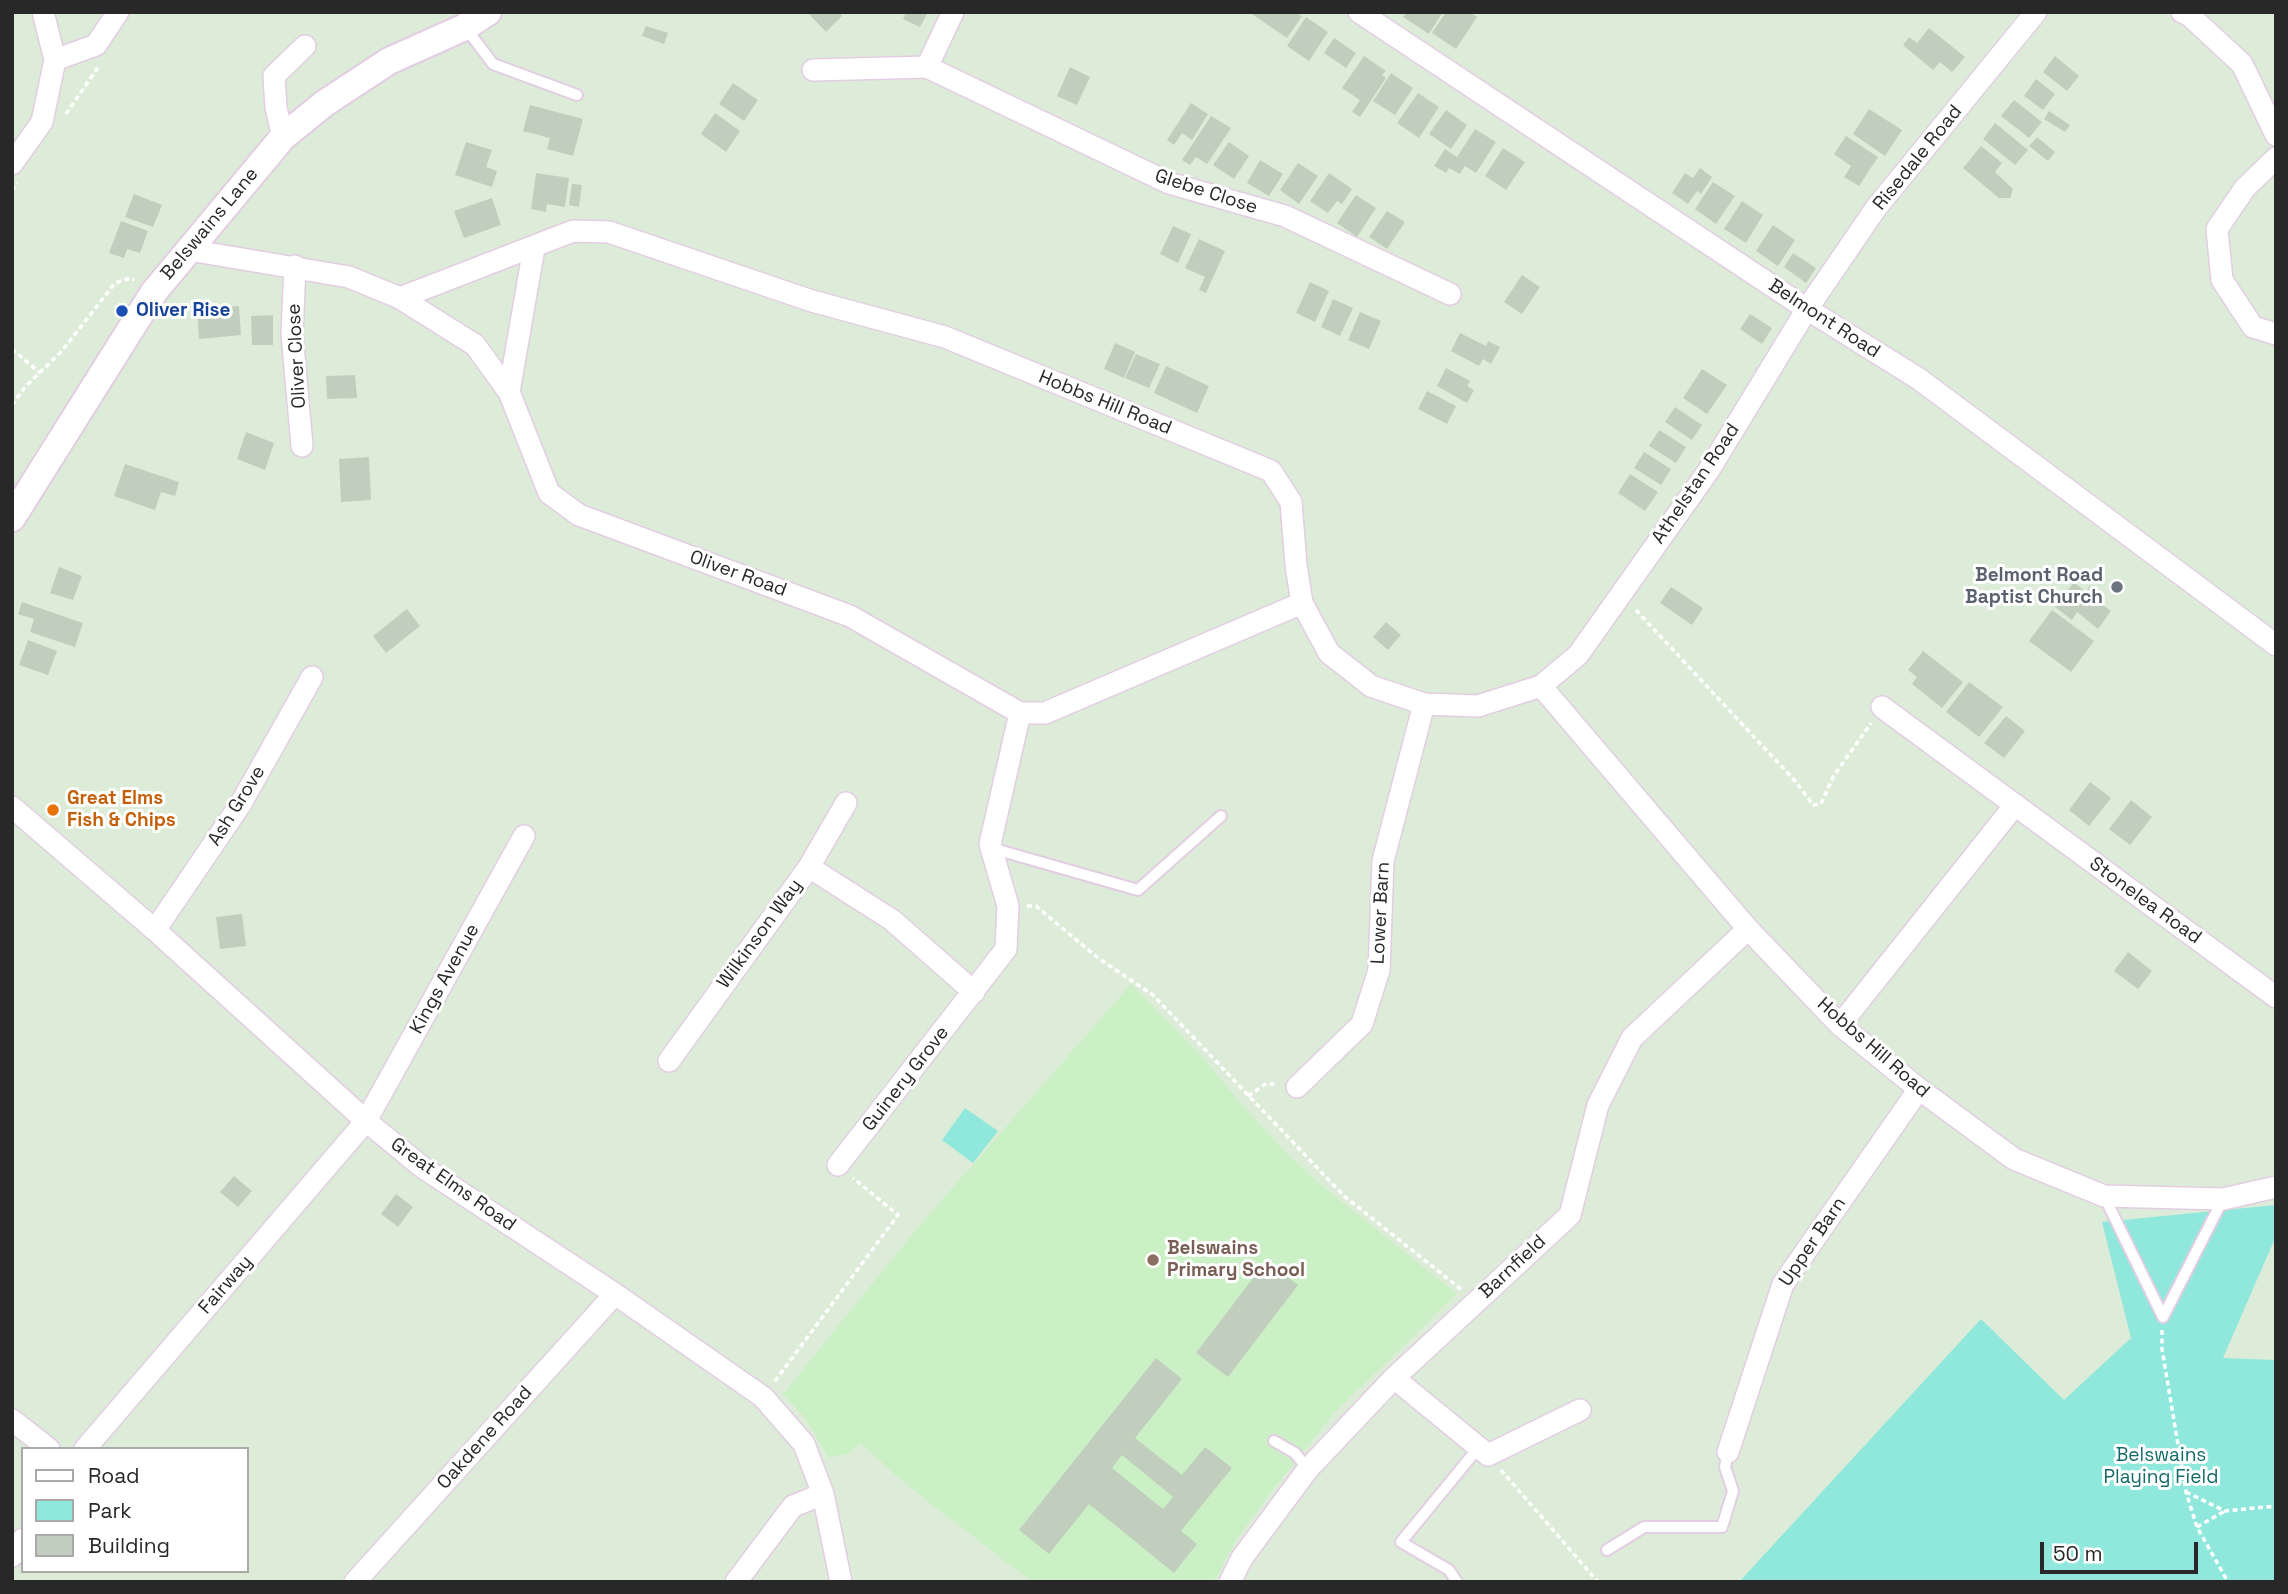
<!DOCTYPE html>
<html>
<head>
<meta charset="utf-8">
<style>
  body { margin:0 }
  #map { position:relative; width:2288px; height:1594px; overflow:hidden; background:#ddecd8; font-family:"Space Grotesk",sans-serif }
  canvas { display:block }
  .frame { position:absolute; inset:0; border:14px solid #282828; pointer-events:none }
  .legend { position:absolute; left:21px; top:1447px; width:228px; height:126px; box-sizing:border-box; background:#fff; border:2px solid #a9a9a9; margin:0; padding:9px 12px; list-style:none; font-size:21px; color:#282828 }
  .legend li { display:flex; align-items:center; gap:14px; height:35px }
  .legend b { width:35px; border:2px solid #a9a9a9 }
  .scale { position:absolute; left:2040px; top:1542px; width:158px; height:32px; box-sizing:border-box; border:4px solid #282828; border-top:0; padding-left:9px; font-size:21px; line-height:24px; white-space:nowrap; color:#282828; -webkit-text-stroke:5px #fff; paint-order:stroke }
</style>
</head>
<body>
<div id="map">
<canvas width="2288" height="1594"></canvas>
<div class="frame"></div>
<ul class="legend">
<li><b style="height:9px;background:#fff"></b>Road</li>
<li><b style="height:19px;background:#8fe8db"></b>Park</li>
<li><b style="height:19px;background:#c1cebe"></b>Building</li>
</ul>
<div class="scale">50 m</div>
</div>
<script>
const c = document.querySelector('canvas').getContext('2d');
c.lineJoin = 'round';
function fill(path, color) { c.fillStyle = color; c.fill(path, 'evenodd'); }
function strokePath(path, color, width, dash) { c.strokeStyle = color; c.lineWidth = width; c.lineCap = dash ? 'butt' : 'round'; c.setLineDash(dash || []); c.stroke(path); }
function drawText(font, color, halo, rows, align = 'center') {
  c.font = font + ' "Space Grotesk",sans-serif'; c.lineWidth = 6; c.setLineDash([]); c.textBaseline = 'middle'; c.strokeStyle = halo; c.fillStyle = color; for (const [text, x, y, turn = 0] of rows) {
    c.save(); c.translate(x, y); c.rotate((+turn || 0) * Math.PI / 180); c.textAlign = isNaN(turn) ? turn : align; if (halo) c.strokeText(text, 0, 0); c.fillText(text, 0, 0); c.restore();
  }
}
fill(new Path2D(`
  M1131 984 1204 1059 1244 1107 1286 1152 1320 1184 1457 1294 1334 1413 1274 1488 1237 1539 1214 1582H1032L903 1482 861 1443 850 1453 829 1458 806 1419 783 1394 919 1226Z`), '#cbf0c5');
fill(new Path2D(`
  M965 1108 998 1131 973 1163 942 1140Z
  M2276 1205V1236L2223 1358 2276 1360V1582H1739L1981 1319 2064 1400 2131 1338 2102 1222Z`), '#8fe8db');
fill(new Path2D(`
  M807 12H839L842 16 826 32Z
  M906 12H928L920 27 903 19Z
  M1249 12H1295L1302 16 1287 38Z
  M1407 12H1443L1429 34 1403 17Z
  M1446 12H1469L1477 17 1456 49 1432 33Z
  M1306 17 1328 32 1309 61 1287 46Z
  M646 26 668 33 664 44 642 36Z
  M1929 28 1965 57 1952 72 1940 62 1933 70 1903 45 1909 37 1917 43Z
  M1334 38 1356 53 1346 68 1324 53Z
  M1364 56 1386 71 1382 75 1386 78 1360 117 1352 112 1360 100 1342 88Z
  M2055 56 2079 76 2067 91 2043 72Z
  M1070 67 1090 77 1077 105 1057 96Z
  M1391 73 1413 88 1395 115 1373 101Z
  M2036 79 2055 94 2043 110 2024 96Z
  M733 83 758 100 744 121 719 104Z
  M1418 93 1439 107 1419 138 1397 123Z
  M2014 100 2042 122 2029 138 2001 116Z
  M1191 103 1208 114 1192 140 1182 133 1174 145 1167 140Z
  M530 105 583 119 573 156 547 149 550 138 523 131Z
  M1869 109 1902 130 1885 156 1853 134Z
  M1446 110 1467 125 1451 149 1429 134Z
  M2049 111 2070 125 2065 132 2044 119Z
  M715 113 740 131 726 152 701 134Z
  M1211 116 1231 128 1207 164 1196 157 1190 165 1182 160Z
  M1995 123 2028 150 2015 165 1983 139Z
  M1475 129 1496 142 1476 173 1465 166 1460 174 1449 168 1446 173 1434 166 1445 149 1457 157Z
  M1846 136 1878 157 1859 186 1844 177 1851 166 1834 154Z
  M2037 137 2055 152 2048 161 2029 146Z
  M466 142 492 150 486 167 497 171 492 187 455 175Z
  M1229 142 1249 156 1234 179 1213 165Z
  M1981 146 2002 163 1995 172 2013 189 2010 198H1999L1963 168Z
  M1503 148 1525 162 1506 190 1485 176Z
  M1260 160 1283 174 1269 196 1247 183Z
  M1298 163 1318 176 1299 204 1280 190Z
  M1700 168 1712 177 1701 194 1697 191 1688 204 1672 193 1685 173 1693 178Z
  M536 173 569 178 565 207 547 204 546 212 531 209Z
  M1329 173 1352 189 1342 204 1337 201 1328 213 1310 201Z
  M1713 182 1735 196 1716 224 1695 209Z
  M572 184 582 185 579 207 569 205Z
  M134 194 162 205 153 227 125 217Z
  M1356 195 1376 208 1357 237 1337 223Z
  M492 198 501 225 464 238 454 211Z
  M1742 201 1763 215 1746 243 1724 229Z
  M1387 211 1405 222 1387 249 1369 237Z
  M121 221 148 231 140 253 127 249 124 258 109 253Z
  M1773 225 1795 240 1778 266 1756 251Z
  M1173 226 1191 234 1178 263 1160 254Z
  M1199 239 1225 251 1206 293 1199 290 1205 277 1185 268Z
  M1793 253 1816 268 1806 283 1784 267Z
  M1522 275 1540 287 1522 314 1504 302Z
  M1310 282 1329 291 1315 322 1296 313Z
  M1333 299 1353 308 1340 336 1321 327Z
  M239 306 241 335 199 339 197 309Z
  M1360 312 1381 321 1369 349 1348 340Z
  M1750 314 1772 328 1762 344 1740 329Z
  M273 315V345H252L251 316Z
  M1460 333 1486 346 1488 341 1500 347 1491 364 1483 359 1479 366 1451 351Z
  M1115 343 1135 352 1124 378 1104 369Z
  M1136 354 1160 364 1149 388 1125 378Z
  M1166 366 1209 386 1197 413 1154 393Z
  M1446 368 1470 381 1467 386 1474 390 1467 403 1437 386Z
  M1702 369 1727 385 1707 414 1683 398Z
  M355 375 357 398 327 399 326 376Z
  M1427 391 1456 406 1447 424 1418 409Z
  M1675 407 1702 425 1692 440 1665 422Z
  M1659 430 1686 447 1676 463 1649 446Z
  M246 432 274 443 265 470 237 459Z
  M1644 452 1671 469 1661 485 1634 468Z
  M369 457 371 500 341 502 339 459Z
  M125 464 179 482 175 496 161 492 155 510 114 496Z
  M1630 474 1658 492 1645 511 1618 493Z
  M59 567 82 576 73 600 50 593Z
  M2074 582 2086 592 2090 585 2105 596 2100 603 2111 611 2098 629 2077 612 2072 620 2055 607Z
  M1671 587 1703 608 1692 625 1660 603Z
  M22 602 83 623 75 647 30 632 34 619 18 614Z
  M407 609 420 626 386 653 373 636Z
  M2052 610 2094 641 2071 672 2029 641Z
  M1386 622 1401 635 1388 650 1373 637Z
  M28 640 57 651 48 675 19 665Z
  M1923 651 1963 682 1942 708 1912 684 1917 677 1908 670Z
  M1969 682 2003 707 1979 737 1946 712Z
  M2006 716 2025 731 2004 758 1984 743Z
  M2090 782 2111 798 2089 826 2069 810Z
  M2131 800 2152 817 2130 845 2109 829Z
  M242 914 246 946 220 949 216 917Z
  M2128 952 2152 971 2138 989 2114 971Z
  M234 1176 252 1191 238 1207 220 1192Z
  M396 1194 413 1207 398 1227 381 1214Z
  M1266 1261 1298 1285 1228 1377 1196 1353Z
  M1156 1358 1182 1379 1135 1438 1182 1475 1205 1447 1232 1468 1181 1531 1197 1544 1174 1573 1089 1504 1049 1554 1019 1530ZM1122 1455 1173 1497 1163 1509 1112 1468Z`), '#c1cebe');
const service = new Path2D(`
  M465 27 493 64 577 95
  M991 848 1138 890 1221 816
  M2104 1196 2163 1317 2223 1199
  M1274 1441 1295 1453 1308 1469
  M1607 1550 1644 1527H1722L1733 1491 1725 1467 1728 1452
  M1457 1582 1449 1570 1401 1542 1479 1447`);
const minor = new Path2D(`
  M953 12 927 67 1169 183 1285 216 1450 294
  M1359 12 1807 309 1919 379 2276 645
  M2182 12 2189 15 2242 64 2276 135
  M55 60 96 45 118 12
  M813 70 927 67
  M283 137 276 108 274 76 305 46
  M2276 158 2245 188 2217 229 2222 280 2253 327 2276 334
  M12 164 42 122 55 60 43 12
  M189 250 349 277 400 298 475 345 509 392 549 493 579 515 850 616 1020 713H1045L1302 603
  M295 266 292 334 302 446
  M400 298 573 231 609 232 812 301 945 337 1271 471 1291 502 1296 565 1302 603 1329 653 1371 686 1424 704 1478 706 1541 686 1578 655 1709 470 1807 309 1876 208 2036 12
  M509 392 534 248
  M1541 686 1748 929 1840 1025 1919 1089 2014 1159 2104 1196 2223 1199 2276 1187
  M1882 707 2276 997
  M12 807 155 930 366 1121 422 1167 615 1294 763 1397 804 1444 823 1494 841 1582
  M809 867 892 920 974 992
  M155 930 240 805 312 677
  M1840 1025 2015 805
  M669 1061 809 867 846 803
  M1297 1087 1362 1024 1379 970 1383 861 1424 704
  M838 1165 1006 949 1008 906 990 844 1020 713
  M1394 1378 1488 1455 1580 1410
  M12 1420 49 1449
  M85 1449 366 1121 524 836
  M1728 1452 1783 1284 1919 1089
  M12 1556 23 1539
  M355 1582 615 1294
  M736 1582 793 1506 823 1494
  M1230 1582 1242 1558 1308 1469 1394 1378 1570 1215 1598 1105 1632 1038 1748 929`);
const tertiary = new Path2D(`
  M12 518 154 292 283 137 325 103 389 61 465 27 488 12`);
strokePath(service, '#e3cde3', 14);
strokePath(minor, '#e3cde3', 24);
strokePath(tertiary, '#e3cde3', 30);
strokePath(new Path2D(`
  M66 114 99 66
  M12 191 17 183
  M12 349 40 373
  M12 405 25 387 61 352 115 283 131 278 134 280
  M1636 610 1796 782 1813 805 1821 804 1833 777 1871 723
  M1027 906H1036L1098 958 1153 995 1344 1196 1462 1290
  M1248 1096 1267 1083 1278 1085
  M2162 1330V1349L2186 1492 2197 1527 2228 1582
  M775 1381 898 1215 853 1178
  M1501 1470 1598 1582
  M2186 1492 2225 1511 2276 1506
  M2197 1527 2225 1511`), '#fff', 3.5, [5, 3.5]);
strokePath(service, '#fff', 10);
strokePath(minor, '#fff', 21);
strokePath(tertiary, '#fff', 26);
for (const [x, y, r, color] of [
  [122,311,7,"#1a4fb4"],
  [2117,587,7,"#6b7280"],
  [53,810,7,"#e8710a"],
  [1153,1260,7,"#8d6e63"]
]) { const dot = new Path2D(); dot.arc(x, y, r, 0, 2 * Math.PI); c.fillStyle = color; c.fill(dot); strokePath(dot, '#fff', 2.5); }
drawText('19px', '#282828', '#fff', [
  ["Risedale Road",1918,158,-51],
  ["Glebe Close",1206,192,18],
  ["Belswains Lane",210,224,-50],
  ["Belmont Road",1824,319,33],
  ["Oliver Close",297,356,-93],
  ["Hobbs Hill Road",1105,403,22],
  ["Athelstan Road",1696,484,-56],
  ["Oliver Road",738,574,20],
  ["Ash Grove",237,806,-58],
  ["Stonelea Road",2145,901,36],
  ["Lower Barn",1381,913,-87],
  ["Wilkinson Way",760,934,-54],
  ["Kings Avenue",445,979,-61],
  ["Hobbs Hill Road",1873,1048,41],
  ["Guinery Grove",906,1079,-52],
  ["Great Elms Road",453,1185,35],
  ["Upper Barn",1813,1242,-56],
  ["Barnfield",1513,1267,-43],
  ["Fairway",226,1285,-49],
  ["Oakdene Road",485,1438,-48]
]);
drawText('bold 19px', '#164399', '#fff', [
  ["Oliver Rise",136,311]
], 'left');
drawText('bold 19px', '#5b616d', '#fff', [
  ["Belmont Road",2103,576],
  ["Baptist Church",2103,598]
], 'right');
drawText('bold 19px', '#c56008', '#fff', [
  ["Great Elms",67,799],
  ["Fish & Chips",67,821]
], 'left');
drawText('bold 19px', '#785e54', '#fff', [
  ["Belswains",1167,1249],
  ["Primary School",1167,1271]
], 'left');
drawText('19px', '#136a69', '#fff', [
  ["Belswains",2161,1456],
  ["Playing Field",2161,1478]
]);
</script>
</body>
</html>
